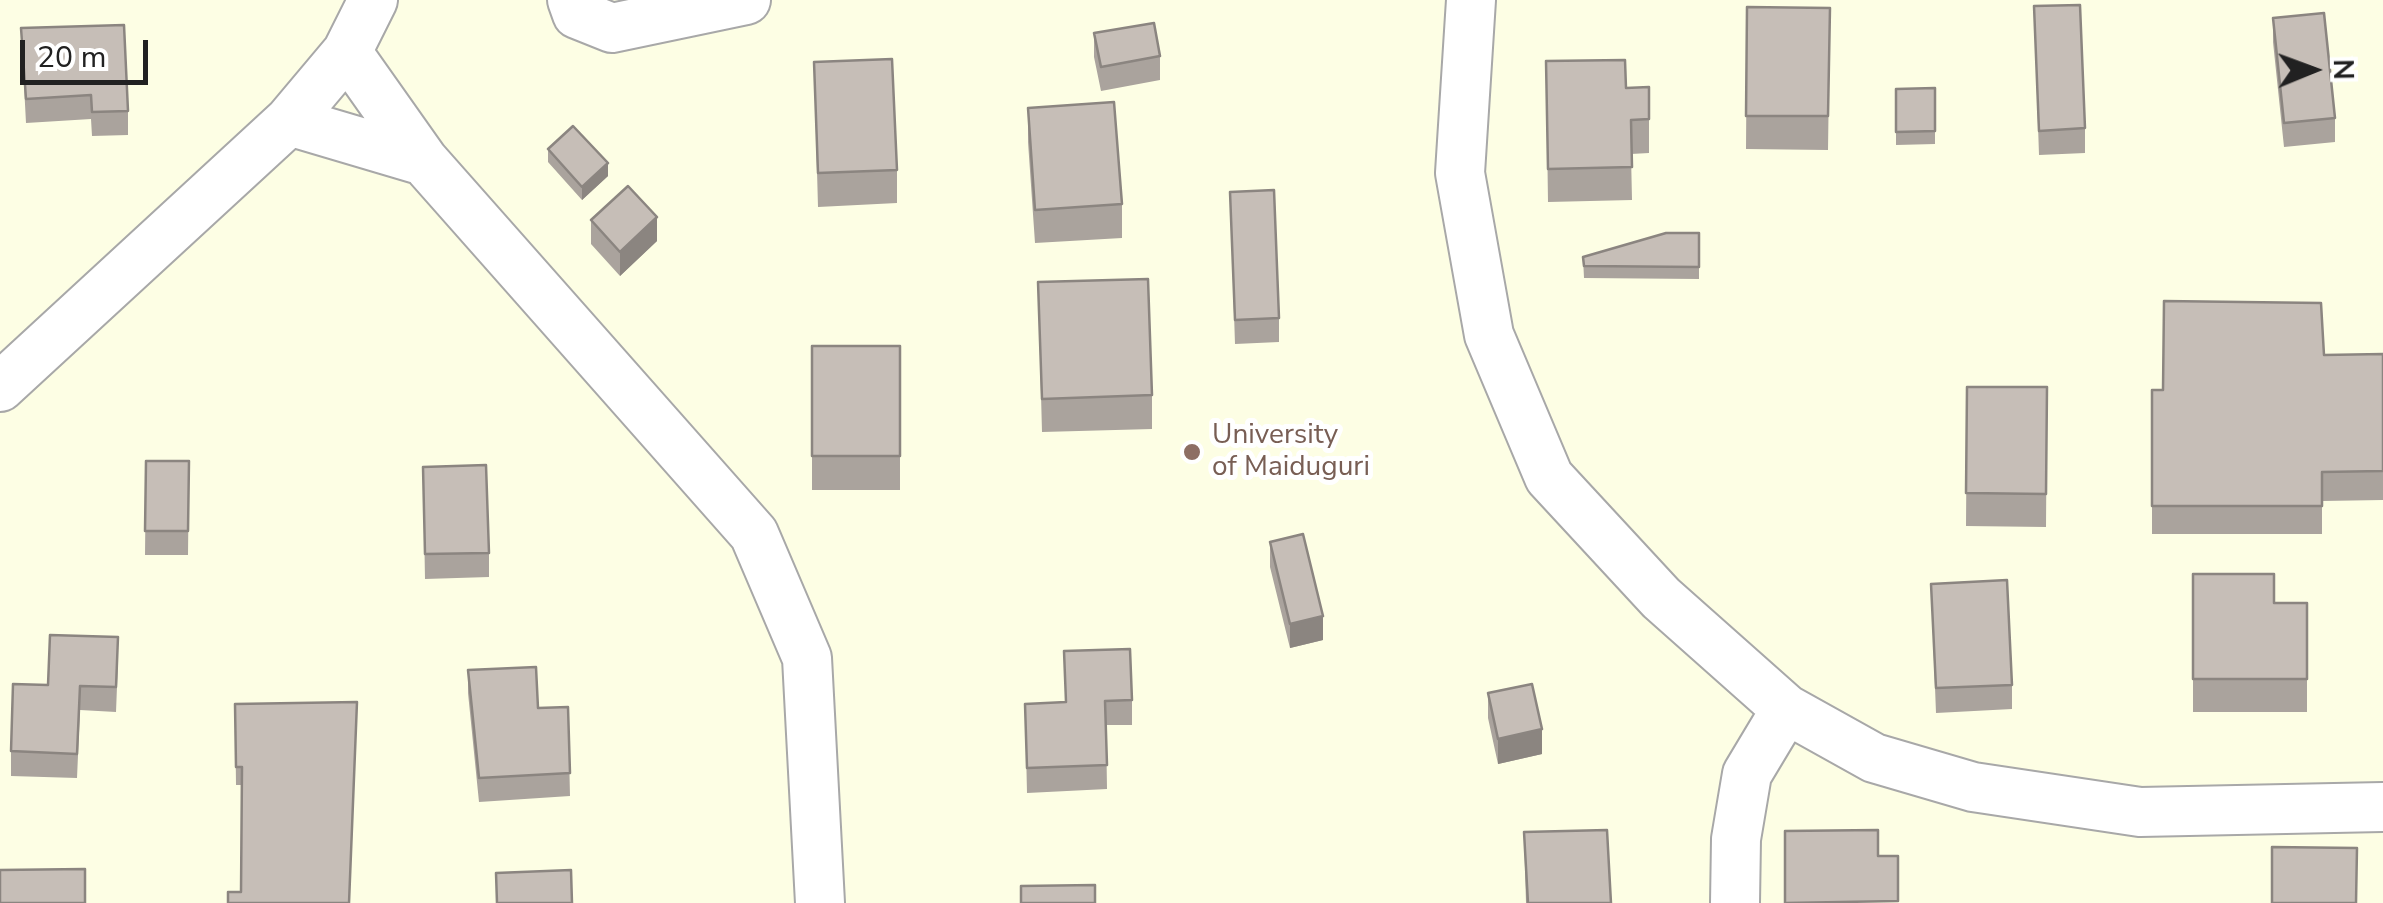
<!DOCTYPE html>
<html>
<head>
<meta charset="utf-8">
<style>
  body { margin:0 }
  #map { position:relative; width:2383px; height:903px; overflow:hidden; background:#f1eee8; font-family:"Nunito Sans",sans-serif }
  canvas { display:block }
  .north { position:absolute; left:2263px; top:20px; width:100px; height:100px; -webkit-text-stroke:8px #fff; paint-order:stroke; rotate:89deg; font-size:28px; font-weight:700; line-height:40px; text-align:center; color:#212121 }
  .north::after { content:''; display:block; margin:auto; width:35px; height:45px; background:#212121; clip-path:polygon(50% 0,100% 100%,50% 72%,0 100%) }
  .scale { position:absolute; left:20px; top:40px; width:128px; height:45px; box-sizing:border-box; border:5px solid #212121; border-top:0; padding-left:12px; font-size:30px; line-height:35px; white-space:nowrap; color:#212121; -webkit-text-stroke:8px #fff; paint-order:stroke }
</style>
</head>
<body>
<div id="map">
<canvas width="2383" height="903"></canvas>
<div class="north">N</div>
<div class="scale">20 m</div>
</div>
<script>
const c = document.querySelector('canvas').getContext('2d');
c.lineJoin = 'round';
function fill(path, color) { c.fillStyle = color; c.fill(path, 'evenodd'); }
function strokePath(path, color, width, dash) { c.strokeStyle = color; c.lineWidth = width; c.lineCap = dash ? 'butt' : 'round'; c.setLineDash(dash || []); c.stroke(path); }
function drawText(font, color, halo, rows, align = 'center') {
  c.font = font + ' "Nunito Sans",sans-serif'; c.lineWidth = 10; c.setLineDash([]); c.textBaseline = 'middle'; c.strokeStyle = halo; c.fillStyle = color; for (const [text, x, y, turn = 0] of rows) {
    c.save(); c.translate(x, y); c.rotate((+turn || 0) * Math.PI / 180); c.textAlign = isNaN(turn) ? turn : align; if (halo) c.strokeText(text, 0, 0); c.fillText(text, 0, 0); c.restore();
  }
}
fill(new Path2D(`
  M0 0H2383V903H0Z`), '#fdfee4');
const minor = new Path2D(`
  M572 0 577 14 612 28 746 0
  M1471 0 1460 173 1489 335 1549 477 1661 598 1786 709 1874 758 1973 787 2140 812 2383 807
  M347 52 424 161 754 534 807 658 820 903
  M289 121 424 161
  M0 387 289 121 347 52 373 0
  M1735 903 1736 839 1747 774 1786 709`);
strokePath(minor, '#a8a8a8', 52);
strokePath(minor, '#fff', 48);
fill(new Path2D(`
  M2034 6 2085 128V153L2039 155Z
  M1747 7 1830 8 1828 150 1746 149Z
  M2273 18 2335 118V142L2284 147 2273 42Z
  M21 28 128 111V135L92 136 91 119 26 123Z
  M1094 33 1160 56V80L1101 91 1094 57Z
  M1546 61 1626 88 1649 87V153L1631 154 1632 200 1548 202Z
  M814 62 897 170V203L818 207Z
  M1935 88V144L1896 145V89Z
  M1028 108 1122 204V238L1035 243 1028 142Z
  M548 149 608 176 582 200 548 162Z
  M1230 192 1279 318V342L1235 344Z
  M591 220 657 241 620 276 591 244Z
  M1699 233V279L1584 278 1583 257Z
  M1038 282 1152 395V429L1042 432Z
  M812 346H900V490H812Z
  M2383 354V500L2322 501V534H2152V390H2163L2324 355Z
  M1967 387H2047L2046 527 1966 526Z
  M146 461H189L188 555H145Z
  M423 467 489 553V577L425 579Z
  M1270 542 1323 640 1290 648 1270 567Z
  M2193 574 2274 603H2307V712H2193Z
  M1931 584 2012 685V709L1936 713Z
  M118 661 116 712 80 710 77 778 11 776V751L48 685Z
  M468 670 538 708 568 707 570 796 479 802 468 693Z
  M1488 693 1542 754 1498 764 1488 718Z
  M1132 700V725H1106L1107 789 1027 793 1025 704Z
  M235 704 350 903 241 892 242 785H236Z
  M1524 832 1611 903H1526Z`), '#aaa39d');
fill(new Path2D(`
  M608 163V176L582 200V187Z
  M657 217V241L620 276V252Z
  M1323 616V640L1290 648V624Z
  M1542 729V754L1498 764V739Z`), '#8b8580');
const building = new Path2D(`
  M2080 5 2085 128 2039 131 2034 6Z
  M1747 7 1830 8 1828 116H1746Z
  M2324 13 2335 118 2284 123 2273 18Z
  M1154 23 1160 56 1101 67 1094 33Z
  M124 25 128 111 92 112 91 95 26 99 21 28Z
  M892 59 897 170 818 173 814 62Z
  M1625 60 1626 88 1649 87V119L1631 120 1632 167 1548 169 1546 61Z
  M1935 88V131L1896 132V89Z
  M1114 102 1122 204 1035 210 1028 108Z
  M573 126 608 163 582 187 548 149Z
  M628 186 657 217 620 252 591 220Z
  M1274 190 1279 318 1235 320 1230 192Z
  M1666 233H1699V267L1584 266 1583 257Z
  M1148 279 1152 395 1042 399 1038 282Z
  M2164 301 2321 303 2324 355 2383 354V471L2322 472V506H2152V390H2163Z
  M812 346H900V456H812Z
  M1967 387H2047L2046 494 1966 493Z
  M146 461H189L188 531H145Z
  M486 465 489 553 425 554 423 467Z
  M1303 534 1323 616 1290 624 1270 542Z
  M2193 574H2274V603H2307V679H2193Z
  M2007 580 2012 685 1936 688 1931 584Z
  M50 635 118 637 116 687 80 686 77 754 11 751 13 684 48 685Z
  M1130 649 1132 700 1105 701 1107 765 1027 768 1025 704 1066 702 1064 651Z
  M536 667 538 708 568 707 570 773 479 778 468 670Z
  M1532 684 1542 729 1498 739 1488 693Z
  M357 702 349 903H228V892H241L242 767H236L235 704Z
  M1607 830 1611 903H1528L1524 832Z
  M1878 830V856H1898V901L1785 903V831Z
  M2272 847 2357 848 2356 903H2272Z
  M85 869V903H0V870Z
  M571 870 572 903H497L496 873Z
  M1095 885V903H1021V886Z`);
fill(building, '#c6beb7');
strokePath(building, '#8b8580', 2.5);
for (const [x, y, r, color] of [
  [1192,452,10,"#8d6e63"]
]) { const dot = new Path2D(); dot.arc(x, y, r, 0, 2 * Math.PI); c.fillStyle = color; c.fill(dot); strokePath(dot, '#fff', 4); }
drawText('28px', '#785e54', '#fff', [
  ["University",1212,436],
  ["of Maiduguri",1212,468]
], 'left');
</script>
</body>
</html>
